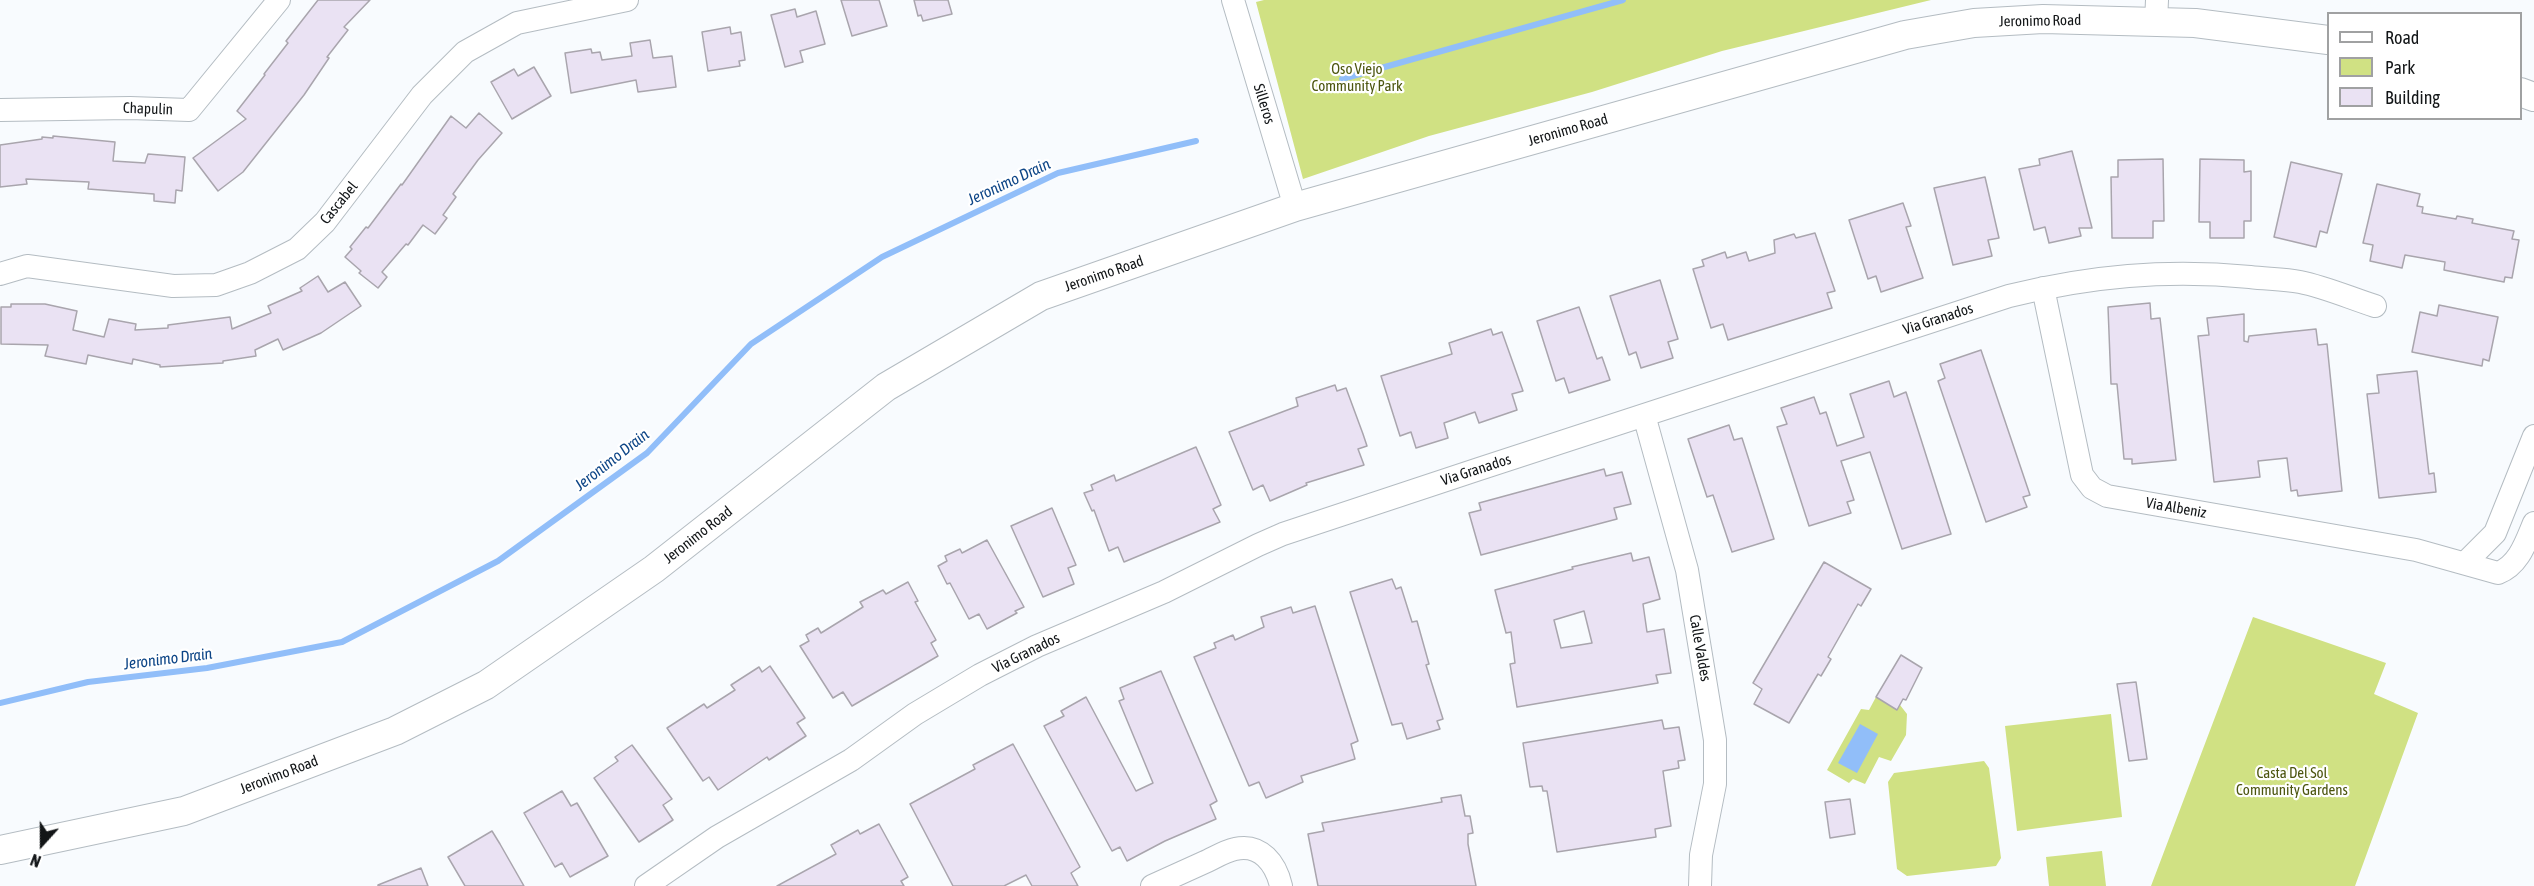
<!DOCTYPE html>
<html>
<head>
<meta charset="utf-8">
<style>
  body { margin:0 }
  #map { position:relative; width:2534px; height:886px; overflow:hidden; background:#f8fbfe; font-family:"Asap Condensed",sans-serif }
  canvas { display:block }
  .legend { position:absolute; left:2327px; top:12px; width:195px; height:108px; box-sizing:border-box; background:#fff; border:2px solid #a0a1a2; margin:0; padding:8px 10px; list-style:none; font-size:18px; color:#121517 }
  .legend li { display:flex; align-items:center; gap:12px; height:30px }
  .legend b { width:30px; border:2px solid #a0a1a2 }
  .north { position:absolute; left:12px; top:814px; width:60px; height:60px; -webkit-text-stroke:4px #fff; paint-order:stroke; rotate:201deg; font-size:16px; font-weight:700; line-height:24px; text-align:center; color:#121517 }
  .north::after { content:''; display:block; margin:auto; width:21px; height:27px; background:#121517; clip-path:polygon(50% 0,100% 100%,50% 72%,0 100%) }
</style>
</head>
<body>
<div id="map">
<canvas width="2534" height="886"></canvas>
<ul class="legend">
<li><b style="height:8px;background:#fff"></b>Road</li>
<li><b style="height:16px;background:#d0e183"></b>Park</li>
<li><b style="height:16px;background:#eae2f3"></b>Building</li>
</ul>
<div class="north">N</div>
</div>
<script>
const c = document.querySelector('canvas').getContext('2d');
c.lineJoin = 'round';
function fill(path, color) { c.fillStyle = color; c.fill(path, 'evenodd'); }
function strokePath(path, color, width, dash) { c.strokeStyle = color; c.lineWidth = width; c.lineCap = dash ? 'butt' : 'round'; c.setLineDash(dash || []); c.stroke(path); }
function drawText(font, color, halo, rows, align = 'center') {
  c.font = font + ' "Asap Condensed",sans-serif'; c.lineWidth = 4.5; c.setLineDash([]); c.textBaseline = 'middle'; c.strokeStyle = halo; c.fillStyle = color; for (const [text, x, y, turn = 0] of rows) {
    c.save(); c.translate(x, y); c.rotate((+turn || 0) * Math.PI / 180); c.textAlign = isNaN(turn) ? turn : align; if (halo) c.strokeText(text, 0, 0); c.fillText(text, 0, 0); c.restore();
  }
}
fill(new Path2D(`
  M1264 0H1931L1722 51 1592 92 1429 136 1303 179 1256 2Z
  M2253 617 2386 663 2374 694 2418 713 2355 886H2151Z
  M1876 697 1897 710 1900 705 1907 714 1906 735 1891 761 1879 757 1865 784 1853 779 1849 783 1827 770 1861 709 1869 710Z
  M2111 714 2122 817 2017 831 2005 726Z
  M1984 761 1989 768 2001 858 1996 866 1907 876 1897 869 1888 782 1894 773Z
  M2102 851 2106 886H2049L2046 857Z`), '#d0e183');
fill(new Path2D(`
  M1860 724 1878 734 1857 773 1838 763Z`), '#91bef9');
strokePath(new Path2D(`
  M1342 79 1623 0
  M0 703 88 682 207 668 342 642 498 561 647 453 751 344 882 257 1058 173 1196 141`), '#91bef9', 6);
const building = new Path2D(`
  M318 0H370L344 27 348 30 327 57 329 58 304 95 243 172 218 191 193 158 246 119 237 111 265 75 264 74 288 43 286 41Z
  M841 0H879L887 26 852 36Z
  M914 0H948L952 14 923 21 921 15 918 16Z
  M795 9 797 17 816 11 825 44 800 51 803 62 785 67 771 15Z
  M730 27 731 34 741 32 745 60 739 61 740 66 708 71 702 32Z
  M650 40 653 58 672 56 676 87 638 92 636 80 571 93 565 53 591 49 592 53 600 52 602 60 632 56 630 43Z
  M534 67 551 96 512 119 491 82 514 69 518 76Z
  M479 113 502 133 478 160 453 194 456 197 443 215 447 218 435 234 423 225 408 245 406 244 382 272 387 277 378 288 359 273 361 271 345 257 352 249 350 247 366 227 368 228 401 184 402 185 451 116 466 128Z
  M53 136 115 142 113 161 145 163 148 154 185 157 182 191 176 190 175 203 154 201V194L88 189 89 182 26 179 27 184 0 187V145L42 139V137L53 138Z
  M2072 151 2092 228H2079L2081 236 2049 243 2045 227 2034 230 2019 169 2040 165 2039 159Z
  M2163 159 2164 221H2153V238H2112L2111 177H2118V160Z
  M2200 159 2244 160V172L2251 171V221H2244V238H2210V222H2199Z
  M2291 162 2342 174 2327 233 2320 231 2316 247 2274 237Z
  M1985 177 1999 238 1988 240 1992 256 1953 265 1934 188Z
  M2377 184 2420 194 2417 206 2423 207 2422 213 2456 219 2457 216 2473 219 2472 223 2514 231 2512 239 2519 240 2512 278 2505 277 2504 282 2444 270 2445 262 2405 255 2402 268 2370 261 2373 245 2363 243Z
  M1903 203 1911 226 1906 227 1923 278 1881 292 1876 276 1868 279 1849 220Z
  M1815 233 1835 291 1827 293 1832 308 1728 340 1723 324 1711 328 1693 269 1704 266 1702 260 1725 252 1727 258 1746 252 1749 261 1775 253 1774 240 1794 234 1796 238Z
  M318 276 328 292 345 282 361 306 321 333 283 350 278 339 255 350 256 356 223 361V363L160 367V365L133 359 132 364 88 355 86 364 45 356 48 345 1 344V307H11V304H45L77 311 73 330 104 337 109 319 136 324 135 330 168 328V325L230 317 232 329 271 313 268 306 302 291 300 288Z
  M1660 280 1678 339 1668 342 1673 358 1641 368 1636 352 1629 355 1610 296Z
  M2150 303 2151 319 2160 318 2176 460 2132 464V459H2124L2117 384H2111L2108 307Z
  M2439 305 2498 317 2489 361 2483 359 2482 366 2412 352 2420 312 2437 316Z
  M1579 307 1597 359 1602 357 1610 380 1569 393 1564 378 1556 381 1537 321Z
  M2244 314V341L2248 342 2249 336 2316 329 2318 345 2327 344 2342 491 2298 496 2297 490 2291 491 2287 458 2258 461 2260 477 2214 482 2198 336 2209 335 2207 318Z
  M1491 329 1493 335 1502 332 1523 391 1512 394 1517 410 1479 423 1475 412 1444 423 1448 438 1416 448 1411 432 1400 436 1381 376 1452 354 1449 343Z
  M1981 350 2030 495 2023 497 2027 507 1986 522 1938 381 1945 378 1940 364Z
  M2417 371 2429 474 2434 473 2436 492 2379 498 2367 394 2379 393 2377 375Z
  M1889 381 1894 397 1906 392 1951 534 1902 549 1870 452 1841 461 1854 500 1847 502 1851 513 1809 526 1777 427 1787 424 1781 408 1814 397 1820 414 1826 412 1837 446 1864 437 1850 394Z
  M1335 385 1337 391 1346 388 1363 434 1367 446 1358 449 1364 465 1306 483 1307 485 1270 501 1263 485 1253 490 1229 432 1298 406 1296 398Z
  M1729 425 1734 440 1742 438 1774 539 1732 552 1713 495 1707 497 1688 439Z
  M1196 447 1221 505 1213 509 1220 522 1124 562 1118 547 1109 551 1094 510 1092 511 1084 493 1093 490 1091 485 1114 475 1116 481Z
  M1604 469 1606 476 1622 472 1631 504 1614 508 1617 519 1481 555 1469 513 1481 510 1479 503Z
  M1052 508 1076 565 1068 568 1074 584 1043 597 1011 526Z
  M987 540 1024 607 1015 611 1017 613 987 629 979 614 969 619 950 583 947 584 938 566 947 561 945 556 960 549 962 553Z
  M1631 553 1633 561 1649 557 1660 599 1643 604 1647 632 1664 629 1671 673 1656 675 1658 683 1517 707 1510 664 1515 663 1511 632 1506 633 1495 590 1573 569 1572 567ZM1584 611 1592 643 1561 648 1554 620Z
  M1824 562 1871 589 1861 606 1858 604 1828 657 1831 659 1821 676 1818 674 1789 723 1754 704 1762 689 1753 683Z
  M1392 579 1396 589 1401 587 1412 622 1417 621 1429 664 1426 665 1443 719 1437 721 1440 729 1407 739 1402 723 1392 725 1350 592Z
  M908 582 918 601 915 602 936 640 931 643 938 656 852 706 843 692 833 698 800 646 809 641 806 635 818 628 821 633 863 607 860 602 883 590 886 594Z
  M1315 606 1358 741 1351 744 1355 759 1301 776 1303 782 1266 798 1259 782 1249 786 1194 657 1216 648 1214 643 1233 635 1235 640 1264 627 1261 617 1291 607 1293 613Z
  M1901 655 1922 668 1906 700 1903 699 1897 710 1876 697Z
  M770 666 805 718 797 723 806 736 769 760 767 757 718 790 709 777 703 781 667 728 704 704 707 708 735 690 731 685 759 667 762 672Z
  M1161 671 1217 801 1210 805 1216 819 1165 841 1127 861 1120 847 1112 851 1044 726 1064 716 1061 711 1086 697 1136 791 1153 783 1119 701 1124 699 1120 688Z
  M2136 682 2147 759 2129 761 2117 684Z
  M1662 720 1664 729 1679 727 1685 760 1678 761 1679 768 1663 771 1671 826 1655 829 1656 837 1557 852 1547 791H1543L1542 786 1530 787 1523 743Z
  M1013 744 1080 867 1071 873 1078 886H1032L1026 875 1004 886H953L910 804 975 769 973 765Z
  M632 745 672 799 663 805 673 820 639 842 594 778 618 761 615 757Z
  M562 791 571 806 577 803 608 856 570 877 562 863 555 867 524 813Z
  M1461 795 1465 816H1470L1473 833 1468 834V844L1476 886H1318L1308 834 1324 831 1322 823 1442 802 1441 798Z
  M1850 799 1855 834 1830 838 1825 802Z
  M879 824 908 877 901 881 904 886H777L836 854 831 845 858 830 860 834Z
  M492 831 500 844 524 886H465L448 857Z
  M421 868 428 886H378V885Z`);
fill(building, '#eae2f3');
strokePath(building, '#a9a5ad', 1.5);
const minor = new Path2D(`
  M1233 0 1295 207
  M2156 22 2157 0
  M0 110 130 108 189 110 279 0
  M0 274 27 266 173 286 216 285 250 273 297 249 325 222 422 95 465 52 517 23 627 0
  M2043 288 2082 475 2092 488 2107 496 2416 550 2498 573C2519 565 2526 542 2534 523
  M1644 415 1687 570 1715 740V784L1701 855 1700 886
  M2465 563 2495 533 2534 436
  M646 886 717 837 851 760 915 714 980 675 1037 646 1164 592 1258 545 1283 534 1479 469 2009 296C2090 276 2166 269 2250 277 2266 279 2284 279 2300 282 2325 287 2350 298 2375 306
  M1152 886C1170 878 1187 870 1205 862 1214 858 1225 851 1235 849 1261 843 1276 864 1281 886`);
const major = new Path2D(`
  M2520 92 2534 97
  M0 850 184 811 395 731 486 685 654 569 886 387 1041 296 1295 207 1905 35 1974 23 2043 19 2195 23 2328 40`);
strokePath(minor, '#b4bcc2', 24);
strokePath(major, '#b4bcc2', 30);
strokePath(minor, '#fff', 22);
strokePath(major, '#fff', 28);
drawText('15px', '#121517', '#fff', [
  ["Jeronimo Road",2040,21,-1],
  ["Silleros",1264,104,73],
  ["Chapulin",148,109,2],
  ["Jeronimo Road",1568,130,-16],
  ["Cascabel",339,203,-51],
  ["Jeronimo Road",1104,274,-19],
  ["Via Granados",1938,319,-18],
  ["Via Granados",1476,470,-18],
  ["Via Albeniz",2176,508,10],
  ["Jeronimo Road",698,535,-38],
  ["Calle Valdes",1700,648,80],
  ["Via Granados",1026,653,-26],
  ["Jeronimo Road",279,775,-21]
]);
drawText('15px', '#4c550f', '#fff', [
  ["Oso Viejo",1357,69],
  ["Community Park",1357,86],
  ["Casta Del Sol",2292,773],
  ["Community Gardens",2292,790]
]);
drawText('italic 16px', '#0e4687', '#fff', [
  ["Jeronimo Drain",1009,182,-25],
  ["Jeronimo Drain",612,460,-38],
  ["Jeronimo Drain",168,659,-7]
]);
</script>
</body>
</html>
